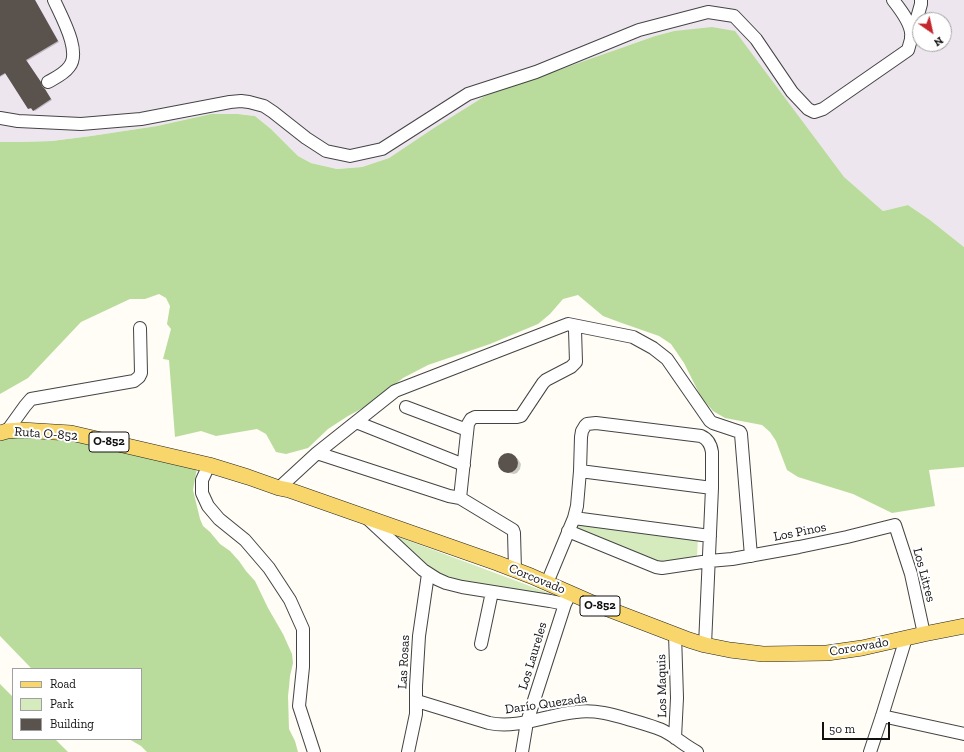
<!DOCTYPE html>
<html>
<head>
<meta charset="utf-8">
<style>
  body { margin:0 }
  #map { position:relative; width:964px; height:752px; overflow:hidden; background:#fffdf5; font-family:"Zilla Slab",serif }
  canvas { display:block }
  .legend { position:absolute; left:12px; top:668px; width:130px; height:72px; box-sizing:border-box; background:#fff; border:1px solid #a0a0a0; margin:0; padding:5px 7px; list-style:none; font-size:12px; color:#111 }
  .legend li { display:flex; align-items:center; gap:8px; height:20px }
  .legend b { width:20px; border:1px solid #a0a0a0 }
  .north { position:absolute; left:912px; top:12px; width:40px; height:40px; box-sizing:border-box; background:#fff; border:1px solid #a0a0a0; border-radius:50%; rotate:146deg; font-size:11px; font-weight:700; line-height:16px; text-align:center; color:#111 }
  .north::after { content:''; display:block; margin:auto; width:14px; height:18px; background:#c4262e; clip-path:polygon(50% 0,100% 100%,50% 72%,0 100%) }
  .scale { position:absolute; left:822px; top:722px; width:68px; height:18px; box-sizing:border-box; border:2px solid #111; border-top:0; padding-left:5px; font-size:12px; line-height:14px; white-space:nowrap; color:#111; -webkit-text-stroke:3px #fff; paint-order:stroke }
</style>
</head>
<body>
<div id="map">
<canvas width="964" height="752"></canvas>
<ul class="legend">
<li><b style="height:5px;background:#f9d66b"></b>Road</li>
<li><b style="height:11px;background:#d5ebbd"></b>Park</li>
<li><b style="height:11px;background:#5a524d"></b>Building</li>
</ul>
<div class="north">N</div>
<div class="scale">50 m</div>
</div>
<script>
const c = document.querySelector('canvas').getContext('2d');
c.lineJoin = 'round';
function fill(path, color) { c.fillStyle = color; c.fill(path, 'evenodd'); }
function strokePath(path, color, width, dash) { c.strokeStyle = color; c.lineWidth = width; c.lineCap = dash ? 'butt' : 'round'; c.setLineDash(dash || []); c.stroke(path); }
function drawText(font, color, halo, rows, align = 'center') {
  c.font = font + ' "Zilla Slab",serif'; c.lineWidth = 4; c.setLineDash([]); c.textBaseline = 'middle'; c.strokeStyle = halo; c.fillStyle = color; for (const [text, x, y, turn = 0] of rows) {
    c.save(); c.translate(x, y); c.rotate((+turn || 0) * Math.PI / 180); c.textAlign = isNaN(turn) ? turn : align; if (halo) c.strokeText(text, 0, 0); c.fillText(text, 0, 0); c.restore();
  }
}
fill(new Path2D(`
  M0 0H964V247L930 220 908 205 883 211 674 31 655 36 618 49 477 101 389 158 362 167 337 169 311 163 298 156 271 129 255 116 238 114H211L157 126 91 136 52 141 21 142H0ZM920 20H944V44H920Z`), '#eee6ef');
fill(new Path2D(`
  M575 524 698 538 697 556 692 560 658 566 573 531Z
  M388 533 554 595 551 596 463 584 439 576Z`), '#d5ebbd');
fill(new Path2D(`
  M712 27 735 31 844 177 883 211 908 205 930 220 964 247V467L929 470 935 506 892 513 853 494 798 477 787 470 776 441 770 432 762 425 725 418 713 411 701 397 684 363 671 344 659 336 619 322 603 316 578 295 563 299 550 314 538 324 490 344 428 365 403 378 370 404 348 416 328 429 308 448 286 454 276 452 266 434 257 429 216 436 201 431 175 437 169 360 163 359 171 329 167 324 170 306 166 298 159 294 145 299H130L81 322 28 378 0 394V142H21L52 141 91 136 157 126 211 114H238L255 116 271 129 298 156 311 163 337 169 362 167 389 158 434 128 485 96 655 36 674 31Z
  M0 434 25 435 63 440 101 444 197 468 193 490 200 519 203 526 210 532 220 544 230 551 239 561 246 571 255 581 268 608 283 634 292 654 293 663 290 676 289 687 288 696 289 729 295 741 298 752H147L141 746 129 739H141V669H32L0 636Z
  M0 684 13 697V739H55L68 752H0Z`), '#b9dc9c');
fill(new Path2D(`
  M0 0H35L59 42 27 61 42 84 43 88 46 91 52 100 35 111 32 108 31 109 29 108 7 73 0 77Z
  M506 455H512L518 459 521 464 520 469 517 473 514 474 509 473 502 469 500 464 501 458Z`), '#0003');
fill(new Path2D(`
  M0 0H35L58 41 26 60 41 82 42 86 45 89 51 99 33 111 31 108 28 109 5 73 0 76Z
  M498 463a10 10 0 1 1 20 0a10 10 0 1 1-20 0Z`), '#5a524d');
const minor = new Path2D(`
  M893 0C900 9 913 25 911 37
  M48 82C55 78 64 74 69 67 82 52 61 16 54 0
  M0 118 18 121 81 124 141 119 230 102 241 101 249 102 264 106 273 112 306 138 326 151 350 156 382 149 468 94 536 72 639 30 708 12 734 16 756 39 792 92 808 109 814 112 823 109 908 50 921 4V0
  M573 325 633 337 653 348 667 359 710 421 713 423 740 432 741 434 751 556
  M406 407 467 430
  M356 422 464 465
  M7 431 25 406 31 399 134 381 139 377 141 373 140 328
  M317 453 449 496 460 498 513 530 514 533 515 570
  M209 465 202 480V493L208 506 219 519 245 540 269 568 290 600 303 629V667L299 706 314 752
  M580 471 712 488
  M279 488 317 453 395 391 568 324 573 325 575 330 576 362 571 367 546 380 543 383 521 416 517 417H475L471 419 468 424 460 498
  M367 518 423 570 437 579 446 583 462 587 550 601 565 604
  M574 518 710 536
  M568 531 656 567 662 568 709 561 732 559 799 547 847 537 895 525 911 574 924 634
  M547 583 574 518 577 506 580 471 581 437 582 431 585 426 587 424 596 423 701 436C708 439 711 445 712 452V488L705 645
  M675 634 677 698 675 738
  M481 644 492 592
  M417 701 489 723C518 729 546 715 576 712 598 709 617 716 638 722 647 725 656 727 664 731 676 737 685 746 697 752
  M882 716 964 734
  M408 752 416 714V686L419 636 428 574
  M522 752 527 722 565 604 568 598
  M870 752 882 716 906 638`);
const major = new Path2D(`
  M0 433 7 431 21 430 71 433 209 465 248 477 279 488 289 490 497 563 531 576 595 604 689 640 705 645 730 650 763 654 827 653 862 648 924 634 964 626`);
strokePath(minor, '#444', 14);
strokePath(major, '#222', 16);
strokePath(minor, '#fff', 12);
strokePath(major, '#f9d66b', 15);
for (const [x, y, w] of [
  [109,442,40],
  [600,606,40]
]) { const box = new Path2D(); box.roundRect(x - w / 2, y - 10, w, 20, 3); c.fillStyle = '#fff'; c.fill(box); strokePath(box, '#111', 1); }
drawText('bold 12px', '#111', null, [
  ["O-852",109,442],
  ["O-852",600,606]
]);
drawText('13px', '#111', '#fff', [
  ["Ruta O-852",46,434,4],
  ["Los Pinos",800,532,-11],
  ["Los Litres",924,575,75],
  ["Corcovado",537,579,22],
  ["Corcovado",859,647,-10],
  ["Los Laureles",533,656,-73],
  ["Las Rosas",404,662,-87],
  ["Los Maquis",662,686,-91],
  ["Darío Quezada",546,704,-8]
]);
</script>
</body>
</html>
